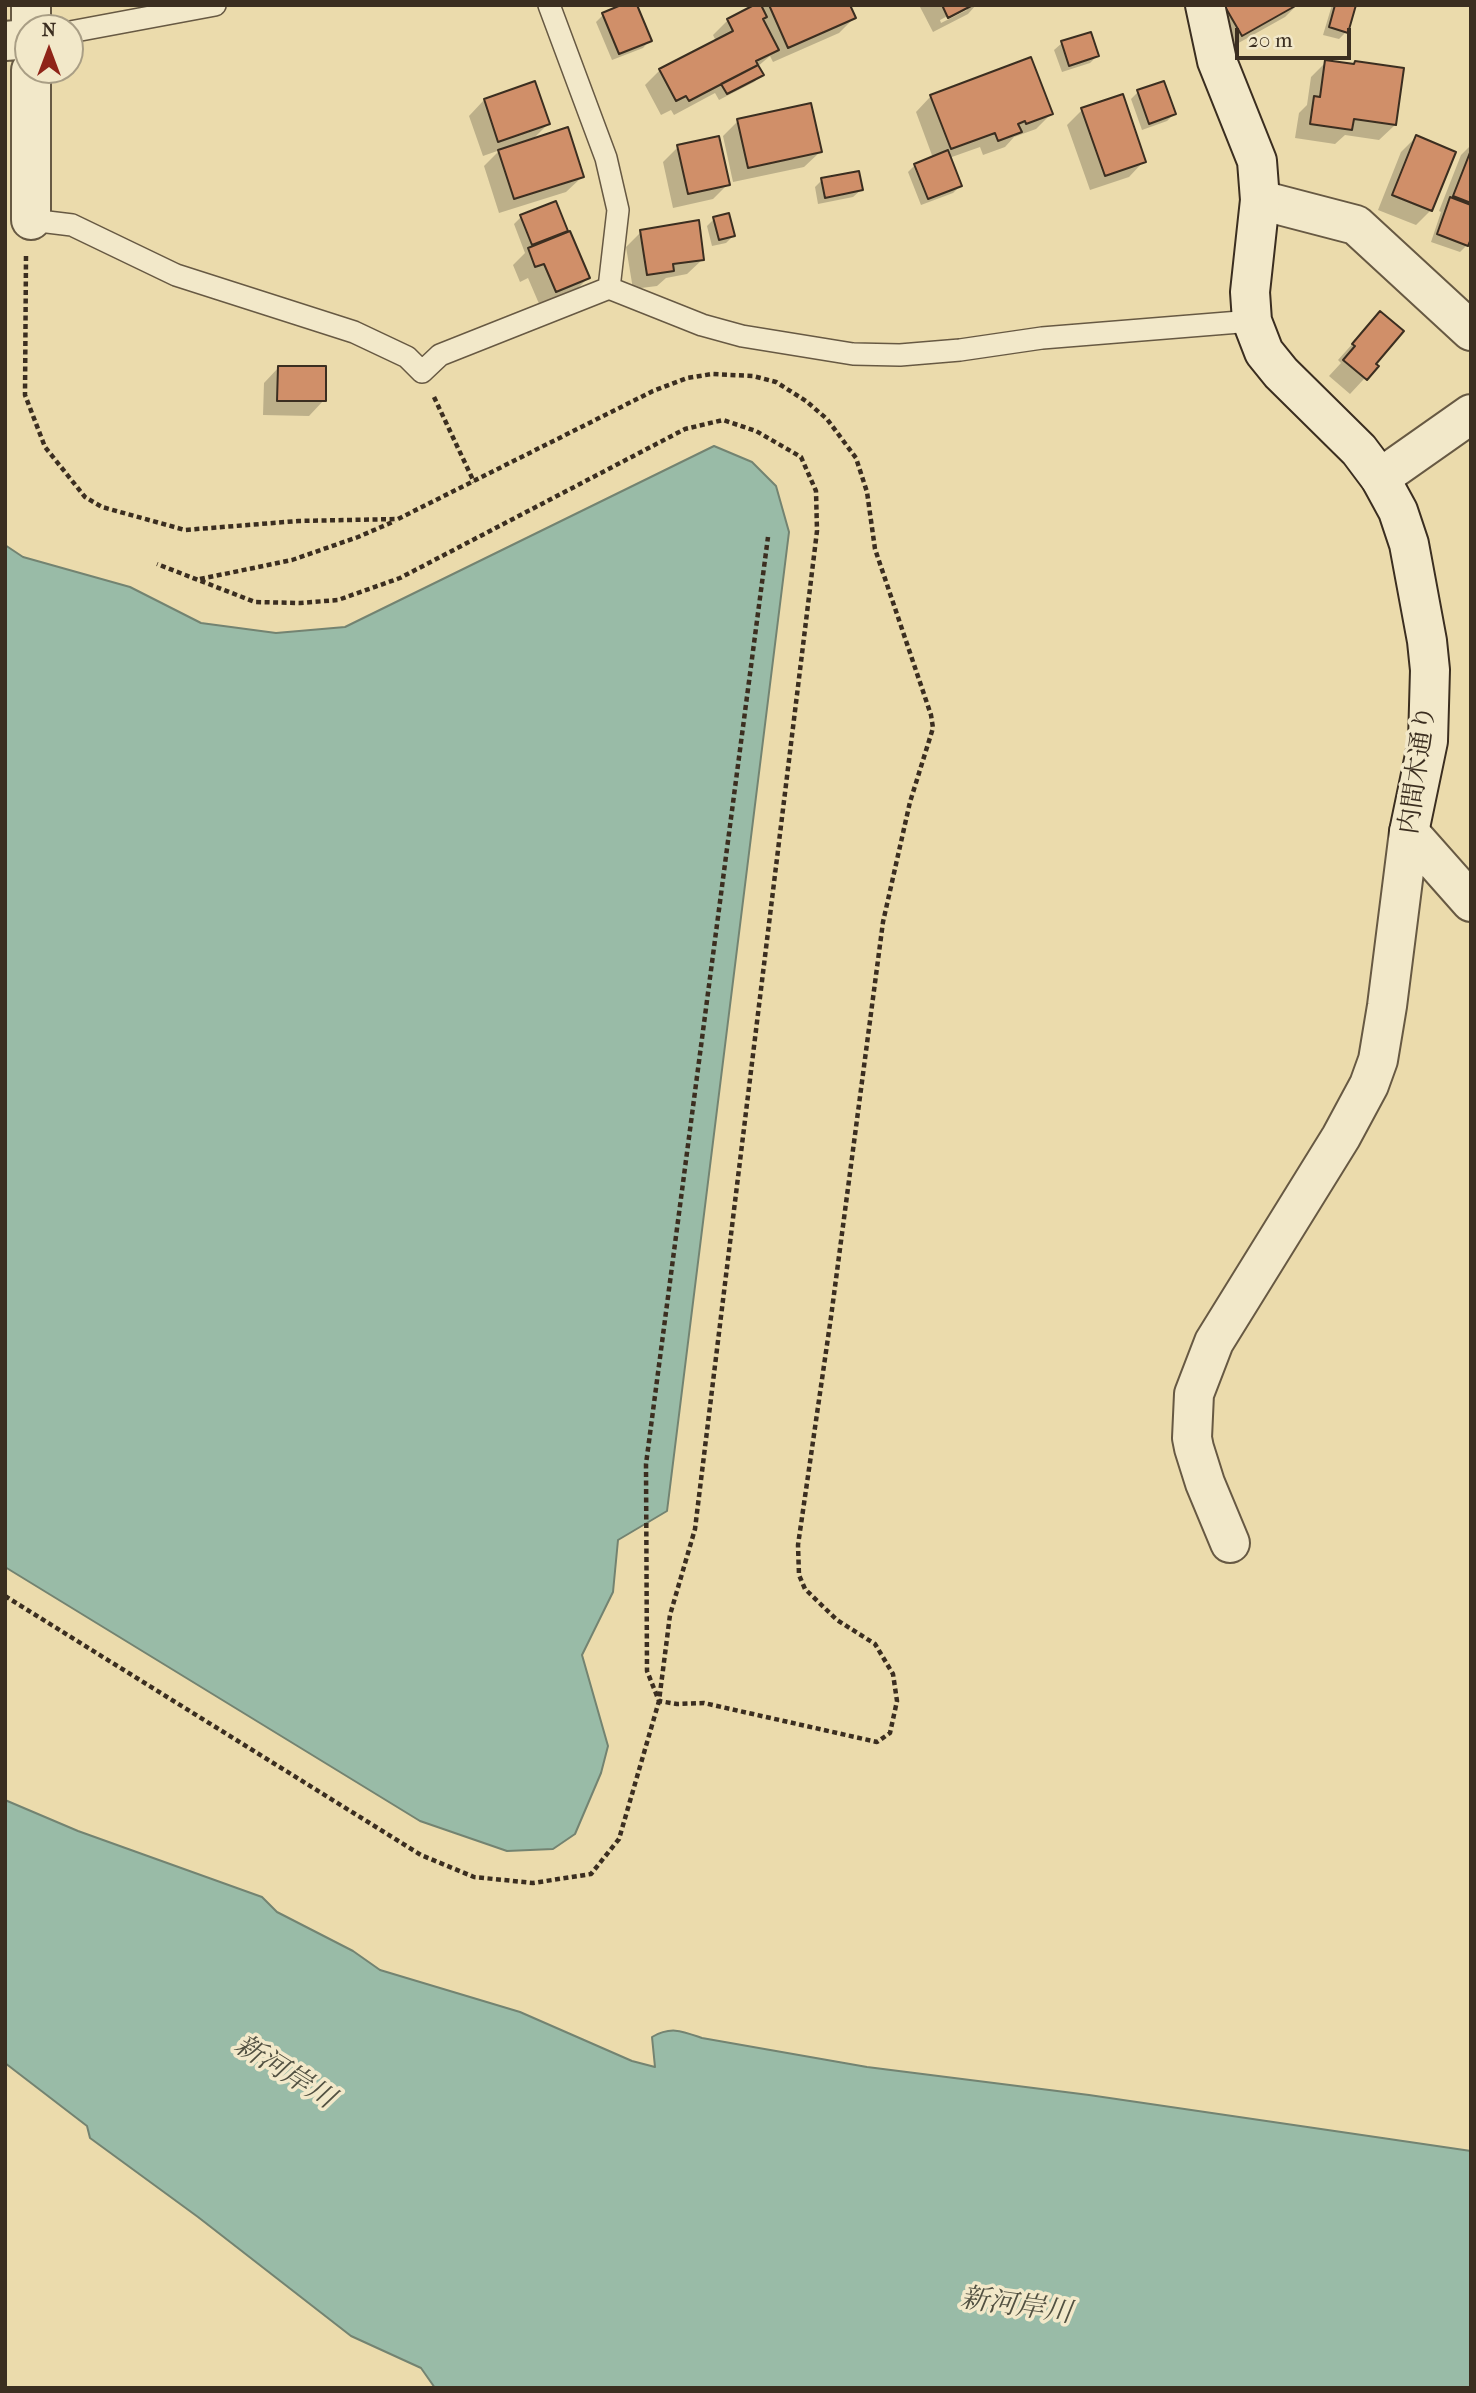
<!DOCTYPE html>
<html>
<head>
<meta charset="utf-8">
<style>
  body { margin:0 }
  #map { position:relative; width:1476px; height:2393px; overflow:hidden; background:#ebdbac; font-family:"IM FELL French Canon",serif }
  canvas { display:block }
  .frame { position:absolute; inset:0; border:7px solid #3b2e20; pointer-events:none }
  .north { position:absolute; left:14px; top:14px; width:70px; height:70px; box-sizing:border-box; background:#f2e8c9; border:2px solid #a99e85; border-radius:50%; rotate:0deg; font-size:19px; font-weight:700; line-height:28px; text-align:center; color:#3b2e20 }
  .north::after { content:''; display:block; margin:auto; width:24px; height:32px; background:#8f2418; clip-path:polygon(50% 0,100% 100%,50% 72%,0 100%) }
  .scale { position:absolute; left:1235px; top:28px; width:116px; height:32px; box-sizing:border-box; border:4px solid #3b2e20; border-top:0; padding-left:9px; font-size:21px; line-height:24px; white-space:nowrap; color:#3b2e20; -webkit-text-stroke:5px #f2e8c9; paint-order:stroke }
</style>
</head>
<body>
<div id="map">
<canvas width="1476" height="2393"></canvas>
<div class="frame"></div>
<div class="north">N</div>
<div class="scale">20 m</div>
</div>
<script>
const c = document.querySelector('canvas').getContext('2d');
c.lineJoin = 'round';
function fill(path, color) { c.fillStyle = color; c.fill(path, 'evenodd'); }
function strokePath(path, color, width, dash) { c.strokeStyle = color; c.lineWidth = width; c.lineCap = dash ? 'butt' : 'round'; c.setLineDash(dash || []); c.stroke(path); }
function drawText(font, color, halo, rows, align = 'center') {
  c.font = font + ' "IM FELL French Canon","Noto Serif JP",serif'; c.lineWidth = 7; c.setLineDash([]); c.textBaseline = 'middle'; c.strokeStyle = halo; c.fillStyle = color; for (const [text, x, y, turn = 0] of rows) {
    c.save(); c.translate(x, y); c.rotate((+turn || 0) * Math.PI / 180); c.textAlign = isNaN(turn) ? turn : align; if (halo) c.strokeText(text, 0, 0); c.fillText(text, 0, 0); c.restore();
  }
}
const water = new Path2D(`
  M714 446 752 462 776 486 789 532 667 1511 618 1540 613 1592 582 1655 608 1746 601 1773 575 1834 553 1849 507 1851 420 1821 5 1567V545L23 557 130 587 201 623 276 633 345 627Z
  M5 1800 78 1831 262 1897 277 1912 353 1951 380 1970 520 2012 632 2061 655 2067 652 2037C671 2026 682 2031 702 2038L867 2067 1089 2095 1471 2151V2388H435L421 2368 351 2336 198 2217 90 2138 87 2126 5 2063Z`);
fill(water, '#99bba7');
strokePath(water, '#738371', 2);
fill(new Path2D(`
  M626 5 650 40 643 48 612 60 596 22 603 15Z
  M757 5H848L854 18 839 33 773 62 770 56 757 67 761 75 754 82 719 100 715 93 674 115 671 110 661 115 645 85 660 70 716 41 713 35 728 20Z
  M919 5H976L968 14 933 32ZM967 6V10L941 23 940 20Z
  M1222 5H1297L1285 17 1226 50Z
  M1332 5H1354L1346 32 1339 39 1323 35Z
  M1090 34 1097 56 1090 63 1062 72 1054 50 1062 43Z
  M1326 62 1352 66 1355 62 1395 125 1379 140 1345 135 1335 144 1295 138 1299 113 1307 105 1311 77Z
  M1138 92 1174 114 1167 121 1142 130 1131 99Z
  M931 96 1051 114 1036 129 1014 137 1005 147 983 155 980 147 949 158 960 186 953 193 921 205 908 172 915 165 933 158 916 112Z
  M484 100 548 124 531 141 582 177 566 192 499 213 484 166 500 150 483 156 469 116Z
  M1082 110 1144 161 1129 177 1090 190 1067 125Z
  M738 121 820 152 804 167 733 182 723 136Z
  M1416 137 1431 210 1416 225 1378 210 1401 152Z
  M1471 145V234L1467 245 1460 252 1431 242 1441 212 1439 211 1461 155Z
  M678 147 728 184 713 199 673 208 663 162Z
  M822 180 861 190 853 197 818 204 815 187Z
  M521 217 566 230 559 237 588 278 573 293 540 306 528 278 520 282 513 265 525 253 514 224Z
  M714 219 733 236 726 243 712 246 707 226Z
  M641 232 703 259 687 274 666 278 657 286 633 289 626 247Z
  M1380 313 1374 364 1376 366 1350 394 1329 376 1341 363 1338 360Z
  M279 367 324 400 309 416 263 415 264 383Z`), '#0003');
const building = new Path2D(`
  M621 5H637L652 41 619 54 602 13Z
  M754 5H761L767 17 763 19 779 50 756 61 758 65 689 101 686 96 676 101 659 69 733 31 727 19Z
  M769 5H850L856 18 788 48Z
  M942 5H973L948 18Z
  M1224 5H1297L1242 36Z
  M1335 5H1356L1348 33 1329 27Z
  M1091 32 1099 56 1069 66 1061 41Z
  M1031 57 1053 114 1026 124 1025 121 1018 124 1022 132 998 141 995 133 951 149 930 95Z
  M1325 60 1354 64 1355 61 1404 68 1396 125 1354 119 1352 130 1310 124 1314 96 1320 97Z
  M758 65 764 75 727 94 721 84Z
  M535 81 550 124 498 142 484 99Z
  M1164 81 1176 114 1149 124 1137 90Z
  M1123 94 1146 162 1105 176 1081 108Z
  M811 103 822 152 748 168 737 119Z
  M568 127 584 177 514 199 498 150Z
  M1416 135 1456 152 1432 211 1392 195Z
  M719 136 730 185 688 194 677 145Z
  M948 150 962 186 928 199 914 164Z
  M1471 150V203L1453 196Z
  M859 171 863 190 825 198 821 178Z
  M1450 197 1471 205V239L1468 246 1437 234Z
  M556 201 568 231 532 245 520 215Z
  M729 213 735 236 719 240 713 217Z
  M699 220 704 260 673 264 674 271 647 275 640 230Z
  M570 231 590 278 556 292 544 264 535 267 528 248Z
  M1380 311 1404 331 1376 364 1379 366 1367 380 1343 360 1355 346 1352 344Z
  M278 366H326V401H277Z`);
fill(building, '#d08f69');
strokePath(building, '#3b2e20', 2);
const lane = new Path2D(`
  M549 5 606 158 618 210 609 288
  M70 32 215 5
  M31 220 72 225 176 275 354 332 407 357 422 372 440 355 609 288 702 325 742 336 853 354 900 355 960 350 1042 338 1252 321`);
const street = new Path2D(`
  M31 5V28
  M5 41 28 39
  M1260 200 1356 225 1471 331
  M31 220V70
  M1380 478 1471 414
  M1409 832 1471 902
  M1230 1543 1205 1483 1194 1448 1192 1438 1194 1394 1214 1342 1341 1137 1369 1085 1378 1060 1387 1006 1409 832`);
const secondary = new Path2D(`
  M1205 5 1217 61 1257 161 1260 200 1250 292 1252 321 1264 352 1281 373 1359 450 1380 478 1398 511 1409 544 1427 641 1430 670 1428 741 1409 832`);
strokePath(lane, '#675943', 24);
strokePath(street, '#675943', 42);
strokePath(secondary, '#3b2e20', 42);
strokePath(new Path2D(`
  M26 256 25 395 45 447 85 497 102 507 185 530 298 521 398 519 653 391 687 378 712 374 753 376 776 382 806 401 827 419 856 458 867 492 875 549 931 715 933 728 910 802 883 922 831 1317 798 1545 799 1575 805 1589 837 1620 875 1644 893 1674 897 1701 890 1733 877 1742 704 1703 677 1704 659 1701 647 1671 646 1464 768 537
  M434 397 474 482
  M200 579 292 560 358 537 395 521
  M5 1596 421 1855 474 1877 533 1883 591 1874 619 1839 659 1701 670 1615 695 1529 817 531 816 491 801 457 756 431 723 420 685 429 400 578 338 600 300 603 255 602 157 564`), '#3b2e20', 4.5, [5, 3.5]);
strokePath(lane, '#f2e8c9', 21);
strokePath(street, '#f2e8c9', 38);
strokePath(secondary, '#f2e8c9', 38);
drawText('26px', '#3b2e20', '#f2e8c9', [
  ["内間木通り",1419,770,-82]
]);
drawText('italic 28px', '#525142', '#f2e8c9', [
  ["新河岸川",284,2073,32],
  ["新河岸川",1016,2307,8]
]);
</script>
</body>
</html>
